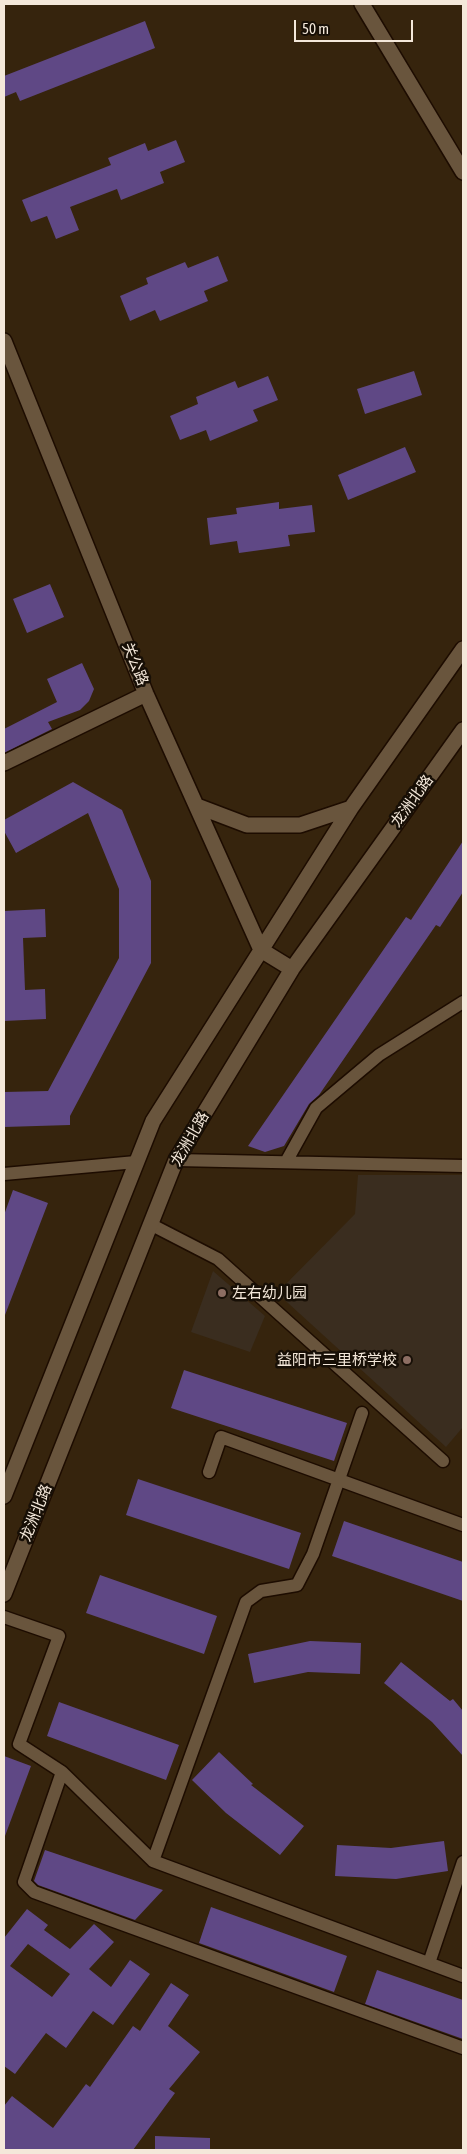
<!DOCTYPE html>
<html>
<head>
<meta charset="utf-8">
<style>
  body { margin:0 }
  #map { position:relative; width:467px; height:2154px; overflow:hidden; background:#36240d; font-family:"Asap Condensed",sans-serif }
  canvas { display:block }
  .frame { position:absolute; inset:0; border:5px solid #f4e8da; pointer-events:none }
  .scale { position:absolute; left:294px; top:20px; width:119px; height:22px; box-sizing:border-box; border:2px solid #f4e8da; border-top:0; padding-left:6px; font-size:15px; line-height:18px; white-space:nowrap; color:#f4e8da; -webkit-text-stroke:4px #170f06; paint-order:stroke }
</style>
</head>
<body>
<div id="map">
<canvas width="467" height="2154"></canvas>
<div class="frame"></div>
<div class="scale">50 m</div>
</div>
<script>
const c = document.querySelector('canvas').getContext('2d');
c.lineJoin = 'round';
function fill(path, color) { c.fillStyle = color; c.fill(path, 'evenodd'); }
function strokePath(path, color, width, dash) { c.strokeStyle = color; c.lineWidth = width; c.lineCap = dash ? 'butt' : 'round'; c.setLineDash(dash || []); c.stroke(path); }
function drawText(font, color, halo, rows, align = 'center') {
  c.font = font + ' "Asap Condensed","Noto Sans SC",sans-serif'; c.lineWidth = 5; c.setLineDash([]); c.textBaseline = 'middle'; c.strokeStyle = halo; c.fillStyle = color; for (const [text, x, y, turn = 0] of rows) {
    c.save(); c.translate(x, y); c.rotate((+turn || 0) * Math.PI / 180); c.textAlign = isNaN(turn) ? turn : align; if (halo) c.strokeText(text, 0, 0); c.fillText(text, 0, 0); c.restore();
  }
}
fill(new Path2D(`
  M358 1175H463V1427L446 1447 277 1293 355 1214Z
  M213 1271 265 1316 250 1352 191 1332Z`), '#3a2d1f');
fill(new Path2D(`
  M145 21 155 48 20 101 16 92 4 97V76Z
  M176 140 185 162 160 172 164 183 121 200 117 189 70 207 79 230 56 239 47 216 31 222 22 200 111 165 108 158 145 143 148 151Z
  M218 256 228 281 204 291 208 301 160 321 155 310 130 321 120 296 148 284 146 278 185 262 188 268Z
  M414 371 422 395 365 414 357 389Z
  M268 376 278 400 253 410 258 421 210 441 206 430 180 440 170 416 198 404 196 397 235 381 238 388Z
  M405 447 416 472 348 500 338 475Z
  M279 502V509L312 505 315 532 288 535 290 546 239 553 237 541 210 545 207 518 237 514 236 508Z
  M50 584 64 617 27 633 13 599Z
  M82 663 94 689 89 701 80 710 48 722 52 729 4 753V729L57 702 47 679Z
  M73 782 122 810 151 881V963L70 1116V1125L4 1127V1092L48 1091 119 958V889L88 813 16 853 4 831V820Z
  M463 841V892L440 927 436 925 319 1095 309 1104 284 1146 265 1152 248 1146 406 917 411 920Z
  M45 909 46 937 23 938 25 990 45 989 46 1019 4 1021V911Z
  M13 1190 48 1203 5 1315 4 1215Z
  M184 1370 347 1423 334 1461 171 1408Z
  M138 1479 301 1533 289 1569 126 1515Z
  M344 1521 463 1562V1601L332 1556Z
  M100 1575 217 1616 204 1654 86 1613Z
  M310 1641 361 1643 360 1674 308 1672 254 1683 248 1654Z
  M401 1662 450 1701 453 1699 463 1711V1756L432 1722 384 1683Z
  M59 1702 179 1745 166 1780 47 1736Z
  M219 1752 253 1784 251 1785 304 1826 280 1855 226 1813 192 1780Z
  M4 1756 31 1766 5 1836H4Z
  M444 1841 448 1871 396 1879 335 1876 337 1845 391 1848Z
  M45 1850 163 1890 135 1920 38 1885 34 1881Z
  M211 1907 347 1956 334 1992 199 1943Z
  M27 1909 48 1925 44 1930 70 1949 94 1924 114 1942 89 1969 111 1987 130 1960 150 1974 113 2025 93 2011 66 2048 46 2033 15 2074 4 2066V1938ZM28 1944 70 1974 52 1997 10 1966Z
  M377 1970 463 2000V2039L365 2004Z
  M171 1983 189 1995 168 2026 200 2052 169 2089 175 2093 133 2150H4V2106L12 2096 53 2128 86 2084 90 2087 133 2026 140 2031Z
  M155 2136 210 2138V2150H155Z`), '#5f4885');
const street = new Path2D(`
  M176 1160 463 1166
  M286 1162 316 1108 379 1055 463 1002
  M4 1174 136 1162
  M150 1224 218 1259 443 1461
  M209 1472 221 1437 463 1525
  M4 1617 59 1636 19 1744 62 1772 24 1882 34 1892 463 2048
  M62 1772 153 1861 246 1602 261 1591 297 1585 313 1554 362 1413
  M153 1861 463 1976
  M429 1963 463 1862`);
const secondary = new Path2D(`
  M362 4 463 172
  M4 341 146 694 261 950 292 969
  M4 763 146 694
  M197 806 247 825H300L351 808
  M4 1496 153 1121 351 808 463 649
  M4 1594 176 1160 292 969 463 730`);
strokePath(street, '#1d0c00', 15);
strokePath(secondary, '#1d0c00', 18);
strokePath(street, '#69553d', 12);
strokePath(secondary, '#69553d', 15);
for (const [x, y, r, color] of [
  [222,1293,5,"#8d6e63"],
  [407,1360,5,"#8d6e63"]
]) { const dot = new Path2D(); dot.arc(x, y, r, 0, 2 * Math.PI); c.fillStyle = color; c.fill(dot); strokePath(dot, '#170f06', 2); }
drawText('15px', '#f4e8da', '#170f06', [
  ["关公路",135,664,68],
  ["龙洲北路",412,801,-54],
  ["龙洲北路",190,1139,-60],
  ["龙洲北路",36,1513,-68]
]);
drawText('15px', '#f4e8da', '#170f06', [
  ["左右幼儿园",232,1293],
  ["益阳市三里桥学校",397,1360,"right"]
], 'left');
</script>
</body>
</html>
